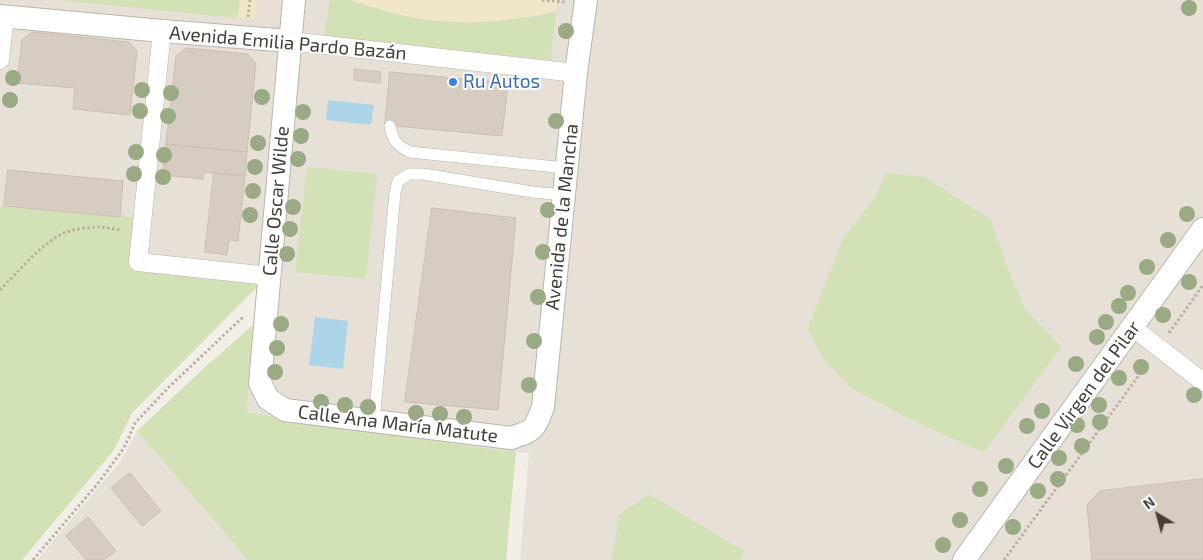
<!DOCTYPE html>
<html>
<head>
<meta charset="utf-8">
<style>
  body { margin:0 }
  #map { position:relative; width:1203px; height:560px; overflow:hidden; background:#f2efe9; font-family:"Exo 2",sans-serif }
  canvas { display:block }
  .north { position:absolute; left:1133px; top:490px; width:50px; height:50px; -webkit-text-stroke:4px #fff; paint-order:stroke; rotate:323deg; font-size:14px; font-weight:700; line-height:20px; text-align:center; color:#453f38 }
  .north::after { content:''; display:block; margin:auto; width:18px; height:22px; background:#453f38; clip-path:polygon(50% 0,100% 100%,50% 72%,0 100%) }
</style>
</head>
<body>
<div id="map">
<canvas width="1203" height="560"></canvas>
<div class="north">N</div>
</div>
<script>
const c = document.querySelector('canvas').getContext('2d');
c.lineJoin = 'round';
function fill(path, color) { c.fillStyle = color; c.fill(path, 'evenodd'); }
function strokePath(path, color, width, dash) { c.strokeStyle = color; c.lineWidth = width; c.lineCap = dash ? 'butt' : 'round'; c.setLineDash(dash || []); c.stroke(path); }
function drawText(font, color, halo, rows, align = 'center') {
  c.font = font + ' "Exo 2",sans-serif'; c.lineWidth = 4; c.setLineDash([]); c.textBaseline = 'middle'; c.strokeStyle = halo; c.fillStyle = color; for (const [text, x, y, turn = 0] of rows) {
    c.save(); c.translate(x, y); c.rotate((+turn || 0) * Math.PI / 180); c.textAlign = isNaN(turn) ? turn : align; if (halo) c.strokeText(text, 0, 0); c.fillText(text, 0, 0); c.restore();
  }
}
fill(new Path2D(`
  M0 0H1203V560H520L529 453 490 449 247 412 253 325 263 281 134 266 120 217 0 206Z
  M137 431 248 560H37L120 462Z`), '#e6e0d7');
fill(new Path2D(`
  M57 0H240L238 18Z
  M330 0H350L395 13 428 20 465 22 533 17 556 11 551 60 324 36Z
  M307 167 377 174 366 279 295 272Z
  M886 173 925 177 991 220 1008 269 1024 308 1061 347 984 452 957 441 906 417 851 388 824 360 808 329 843 239 875 197Z
  M0 206 139 218 134 266 263 281 132 413 114 450 22 560H0Z
  M253 325 247 412 490 449 516 451 506 560H248L137 431 204 368Z
  M649 494 744 551 740 560H612L619 515Z`), '#d2e2b6');
fill(new Path2D(`
  M240 0H256L255 19 238 18Z
  M350 0H557L556 11C514 21 471 25 429 20 402 17 375 8 350 0Z`), '#f2e6c9');
fill(new Path2D(`
  M328 100 374 105 371 125 326 120Z
  M315 317 348 321 343 369 309 365Z`), '#acd5e8');
const building = new Path2D(`
  M32 32 129 42 137 51 130 115 73 109 75 88 17 83 22 40Z
  M186 48 248 54 256 64 247 152 166 144 176 56Z
  M355 69 381 72 380 83 354 80Z
  M390 72 508 83 502 136 385 125Z
  M166 144 247 152 245 176 204 172 203 179 163 175Z
  M8 170 123 181 120 217 4 206Z
  M214 173 245 176 238 241 229 240 227 255 205 252Z
  M432 208 516 218 498 410 405 402Z
  M130 473 161 511 142 526 111 488Z
  M1203 479V560H1092L1087 505 1100 491Z
  M88 517 116 551 104 560H86L66 536Z`);
fill(building, '#d6ccc2');
strokePath(building, '#cdc0b3', 1);
const service = new Path2D(`
  M390 126C393 141 396 145 410 152L566 168
  M374 421 395 193 398 181 409 174H423L532 192 564 195`);
const pedestrian = new Path2D(`
  M162 31 138 262 269 276
  M290 41 576 73
  M0 60 5 16
  M1132 327 1203 382`);
const minor = new Path2D(`
  M294 0 260 383 268 399 285 410 511 438C535 430 534 430 543 407L576 73 586 0
  M0 16 162 31 290 41
  M964 560 1203 229`);
strokePath(service, '#bdb5ac', 12);
strokePath(pedestrian, '#bdb5ac', 19);
strokePath(minor, '#bdb5ac', 24);
strokePath(new Path2D(`
  M542 0 565 2
  M248 17 250 0
  M0 290C18 272 42 243 64 233 74 229 88 227 99 227 106 228 114 229 122 230
  M1169 333 1203 285
  M33 560 99 482 124 448 135 423 169 387 244 316
  M1004 560 1148 363`), '#bdb09f', 3, [2.5, 2.5]);
strokePath(service, '#fff', 11);
strokePath(pedestrian, '#fff', 18);
strokePath(minor, '#fff', 22);
c.fillStyle = '#99aa84';
for (const [x, y] of [
  [1189,8],
  [566,31],
  [13,78],
  [142,90],
  [171,93],
  [262,97],
  [10,100],
  [140,111],
  [303,112],
  [168,116],
  [556,121],
  [301,136],
  [258,143],
  [136,152],
  [164,155],
  [298,159],
  [255,167],
  [134,174],
  [163,177],
  [253,191],
  [293,207],
  [548,210],
  [1187,214],
  [250,215],
  [290,229],
  [1168,240],
  [543,252],
  [287,254],
  [1147,267],
  [1189,282],
  [1128,293],
  [538,297],
  [1119,306],
  [1163,315],
  [1106,322],
  [281,324],
  [1097,337],
  [534,341],
  [277,348],
  [1076,364],
  [1141,367],
  [275,372],
  [1119,378],
  [529,385],
  [1194,395],
  [321,402],
  [345,405],
  [1099,405],
  [368,407],
  [1042,411],
  [416,413],
  [440,414],
  [464,417],
  [1100,422],
  [1077,425],
  [1027,426],
  [1082,446],
  [1059,458],
  [1006,466],
  [1058,479],
  [980,489],
  [1038,491],
  [960,520],
  [1013,527],
  [943,545]
]) { c.beginPath(); c.arc(x, y, 8, 0, 2 * Math.PI); c.fill(); }
for (const [x, y, r, color] of [
  [453,82,5,"#3f7fe0"]
]) { const dot = new Path2D(); dot.arc(x, y, r, 0, 2 * Math.PI); c.fillStyle = color; c.fill(dot); strokePath(dot, '#fff', 2); }
drawText('19px', '#453f38', '#fff', [
  ["Avenida Emilia Pardo Bazán",288,43,5],
  ["Calle Oscar Wilde",276,201,-85],
  ["Avenida de la Mancha",562,217,-84],
  ["Calle Virgen del Pilar",1084,395,-54],
  ["Calle Ana María Matute",398,424,7]
]);
drawText('19px', '#366cbe', '#fff', [
  ["Ru Autos",463,82]
], 'left');
</script>
</body>
</html>
